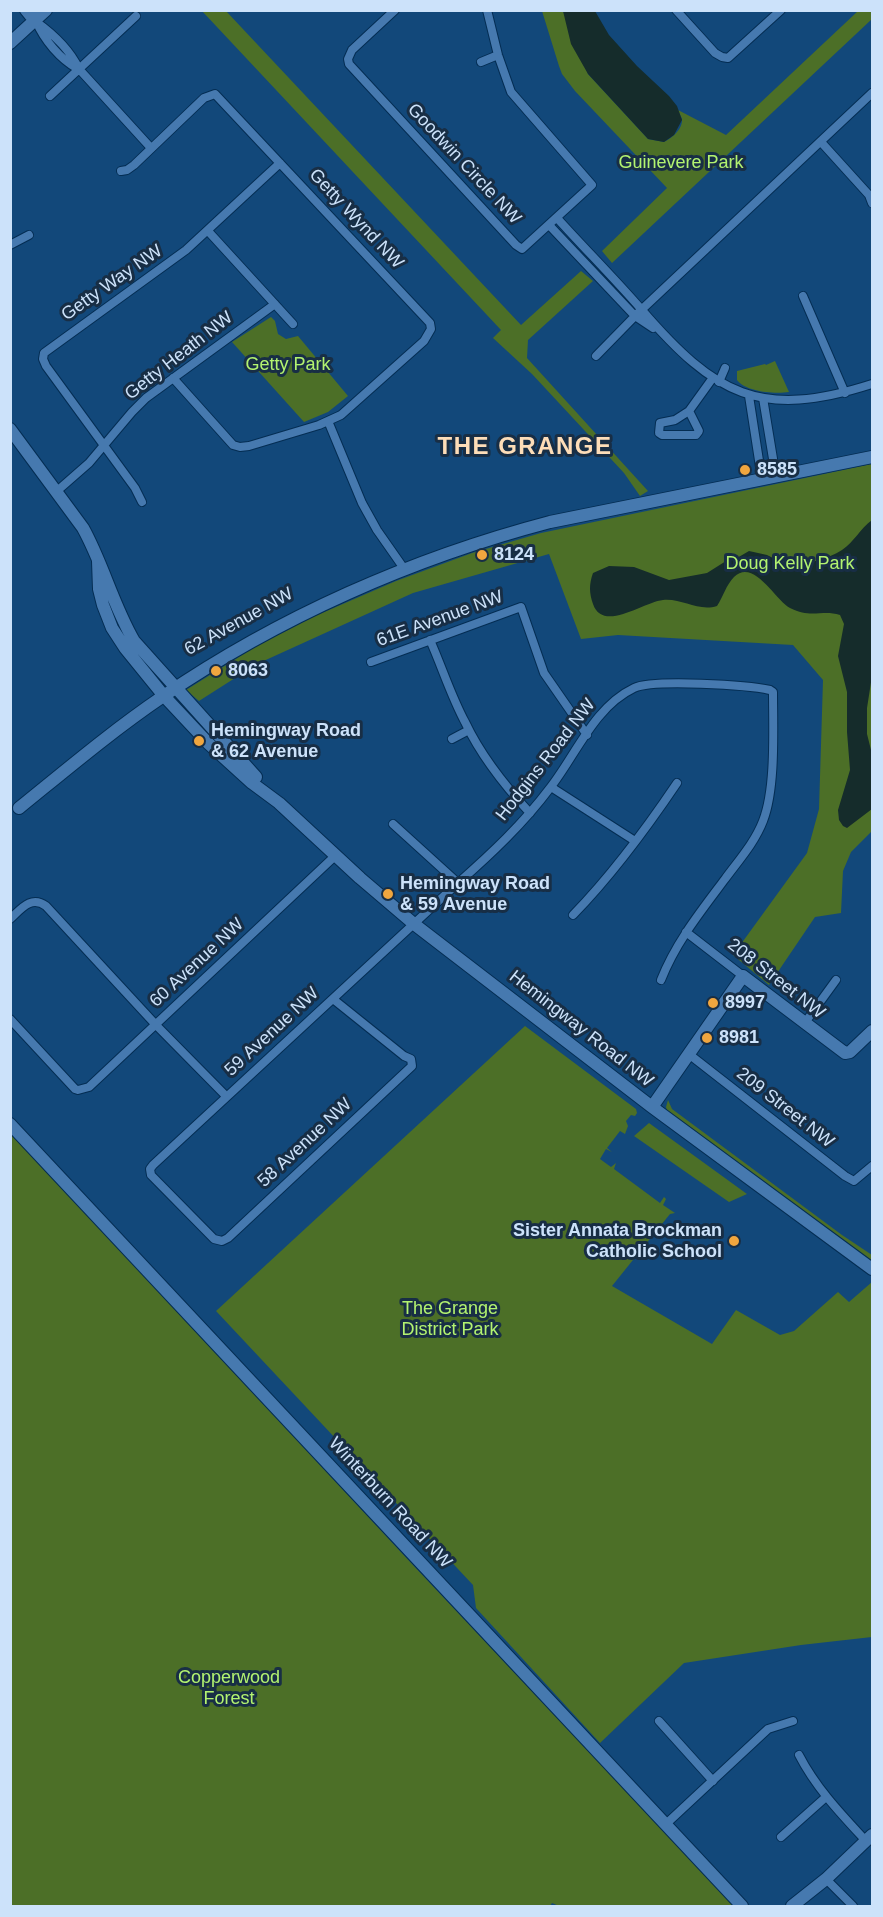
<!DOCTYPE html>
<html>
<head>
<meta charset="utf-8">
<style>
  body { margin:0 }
  #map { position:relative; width:883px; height:1917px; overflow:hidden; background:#12487a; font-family:Helvetica,sans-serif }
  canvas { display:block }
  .frame { position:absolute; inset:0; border:12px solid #cce2fa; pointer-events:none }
</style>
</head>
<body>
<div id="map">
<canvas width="883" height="1917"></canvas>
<div class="frame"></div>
</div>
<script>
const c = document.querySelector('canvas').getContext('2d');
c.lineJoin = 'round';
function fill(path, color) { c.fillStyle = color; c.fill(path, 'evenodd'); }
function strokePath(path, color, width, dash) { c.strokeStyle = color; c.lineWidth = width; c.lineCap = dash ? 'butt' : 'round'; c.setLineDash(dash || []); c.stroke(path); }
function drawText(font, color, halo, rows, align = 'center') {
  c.font = font + ' Helvetica,sans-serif'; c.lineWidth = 6; c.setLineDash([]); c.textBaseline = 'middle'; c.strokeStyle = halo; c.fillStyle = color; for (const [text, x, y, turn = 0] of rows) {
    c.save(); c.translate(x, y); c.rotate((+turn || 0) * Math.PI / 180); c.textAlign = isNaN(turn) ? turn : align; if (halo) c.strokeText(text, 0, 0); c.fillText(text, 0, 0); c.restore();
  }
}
fill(new Path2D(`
  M202 11H226L521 325 581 271 593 281 528 340 527 358 648 491 640 496 624 473 532 374 493 338 501 330Z
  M542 11H563L588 74 648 139 664 142C671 139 683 129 682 119 681 116 679 113 678 110L726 135 858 11H872V19L612 263 602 251 667 188 575 91 562 74 559 66Z
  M271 317 275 321 278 334 286 339 298 336 348 396 328 412 304 422 232 342Z
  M775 361 789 392C774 394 746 392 737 380V371L765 364 766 365Z
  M872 464V831L851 852 843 871 841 913 815 917 769 985 733 955 807 853 819 809 823 680 793 645 618 635 581 639 549 554 413 593 257 664 199 701 186 690 255 647 315 616 396 581 472 553 541 533Z
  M525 1026 636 1109 637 1113 635 1116 631 1115 626 1121 628 1126 625 1134 620 1131 607 1148 612 1152 606 1149 600 1159 611 1167 616 1163 614 1169 660 1203 664 1197 666 1199 663 1205 675 1213 670 1214 612 1286 712 1344 736 1310 780 1335 794 1331 838 1292 849 1302 872 1282V1637L801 1645 684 1663 600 1743 476 1608 473 1585 216 1311Z
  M668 1100 672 1109 842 1235 872 1255V1261L851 1247 667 1111 666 1107Z
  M649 1123 747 1194 729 1202 634 1136Z
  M10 1132 413 1565 734 1906H559L552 1903 550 1906H11Z`), '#4c6f27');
fill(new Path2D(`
  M563 11H595L609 35 637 66 669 96 677 106 682 120 674 135 664 142 648 139 588 74 571 44Z
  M872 520V676L867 708V734L872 754V809L847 828 843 826 839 820 838 810 850 770 847 732V692L838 656 844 624 840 615C822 609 812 619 790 608 775 600 754 558 734 577 726 585 723 597 717 606 698 612 682 598 663 600 643 602 603 633 593 604 589 593 589 584 593 573L609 566 634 567 669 580 707 573 726 561 737 558 749 551 767 555 791 567C807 563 828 559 842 550 854 542 860 529 872 520Z`), '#152c2b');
const street = new Path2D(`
  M395 10 352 50 348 59 349 64 516 245 522 249 592 185 511 92 498 55 487 10
  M676 10 715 53 722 57 728 58 781 10
  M35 21C52 33 70 50 79 69L151 148
  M36 21C44 40 60 59 78 69
  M481 62 498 55
  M50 96 136 16
  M821 142 869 195 872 203
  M121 171 127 170 134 165 204 98 215 94 430 323 431 329 424 341 341 415 319 425 249 446 240 447 233 445 173 378
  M557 218C585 249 614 278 641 309 715 395 760 420 872 384
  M549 225 635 316 653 328
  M208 231 293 324
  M10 245 29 235
  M803 296 845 393
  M596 356 638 313 872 93
  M719 382 725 368
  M749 396 762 480
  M763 398 776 477
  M689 411 675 420 660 423 659 433 662 435H696L699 431 689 411 712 379
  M328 421 362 503 377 530 405 570
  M57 491 89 463 132 412 146 398 275 304
  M142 502 135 488 46 366 43 359 44 353 186 250 280 163
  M430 640C442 667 451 696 465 722 481 756 504 785 530 813
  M371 662 521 607 544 673 587 735
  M452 739 469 730
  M551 787 635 841
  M393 824 458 883
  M573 915C612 875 646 829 677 783
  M10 919C21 909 31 895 46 906L156 1025 226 1096
  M686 932 743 976
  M333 999 404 1056 411 1059 412 1066 228 1238 222 1241 214 1239 151 1175 150 1169 153 1165 458 883C491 854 523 824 550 788 576 755 594 707 634 688 653 679 748 685 770 690L773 692C773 728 776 788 763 821 755 842 739 860 725 879 701 911 676 942 661 980
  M10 1019 75 1089 78 1090 89 1087 335 856
  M804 1024 836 980
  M690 1055 845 1176 854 1181 872 1166
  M659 1721 713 1781
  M799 1755C816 1788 841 1814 866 1841
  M666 1824 768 1729 793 1721
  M781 1837 826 1797
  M826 1879 853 1906`);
const secondary = new Path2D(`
  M26 10 35 21
  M10 43 46 10
  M10 429 83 528C103 564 113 605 134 641L256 777
  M98 561 99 589 103 605 112 628 125 648 164 696 208 743 252 783 279 803 360 878 414 924 652 1107 872 1269
  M19 808C66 770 112 731 162 697 279 617 413 558 550 522L872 457
  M652 1107 743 976 845 1053 850 1052 872 1031
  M10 1124 742 1906
  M792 1906 826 1879 872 1835`);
strokePath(street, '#042d53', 10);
strokePath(secondary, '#042d53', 14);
strokePath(street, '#4679af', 8);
strokePath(secondary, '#4679af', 12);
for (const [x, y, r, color] of [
  [745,470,6,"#f0a63f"],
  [482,555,6,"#f0a63f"],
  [216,671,6,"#f0a63f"],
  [199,741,6,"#f0a63f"],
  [388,894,6,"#f0a63f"],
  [713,1003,6,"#f0a63f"],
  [707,1038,6,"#f0a63f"],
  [734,1241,6,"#f0a63f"]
]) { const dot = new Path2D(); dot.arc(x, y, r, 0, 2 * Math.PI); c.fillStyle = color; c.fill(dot); strokePath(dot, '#182e45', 2); }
drawText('18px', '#b3f370', '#182e45', [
  ["Guinevere Park",681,163],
  ["Getty Park",288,365],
  ["Doug Kelly Park",790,564],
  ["The Grange",450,1309],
  ["District Park",450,1330],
  ["Copperwood",229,1678],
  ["Forest",229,1699]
]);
drawText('18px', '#cce2fa', '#182e45', [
  ["Goodwin Circle NW",464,164,47],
  ["Getty Wynd NW",356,219,47],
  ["Getty Way NW",112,283,-35],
  ["Getty Heath NW",179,356,-38],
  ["61E Avenue NW",440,619,-20],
  ["62 Avenue NW",239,622,-29],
  ["Hodgins Road NW",546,760,-52],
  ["60 Avenue NW",197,963,-43],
  ["208 Street NW",776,979,38],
  ["Hemingway Road NW",581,1029,38],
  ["59 Avenue NW",272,1032,-43],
  ["209 Street NW",785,1108,38],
  ["58 Avenue NW",305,1143,-43],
  ["Winterburn Road NW",390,1503,47]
]);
drawText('bold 18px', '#cce2fa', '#182e45', [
  ["8585",757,470],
  ["8124",494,555],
  ["8063",228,671],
  ["Hemingway Road",211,731],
  ["& 62 Avenue",211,752],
  ["Hemingway Road",400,884],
  ["& 59 Avenue",400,905],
  ["8997",725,1003],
  ["8981",719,1038],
  ["Sister Annata Brockman",722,1231,"right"],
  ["Catholic School",722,1252,"right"]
], 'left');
c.letterSpacing = '1.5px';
drawText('bold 24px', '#fdddb8', '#182e45', [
  ["THE GRANGE",525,447]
]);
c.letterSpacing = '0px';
</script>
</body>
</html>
